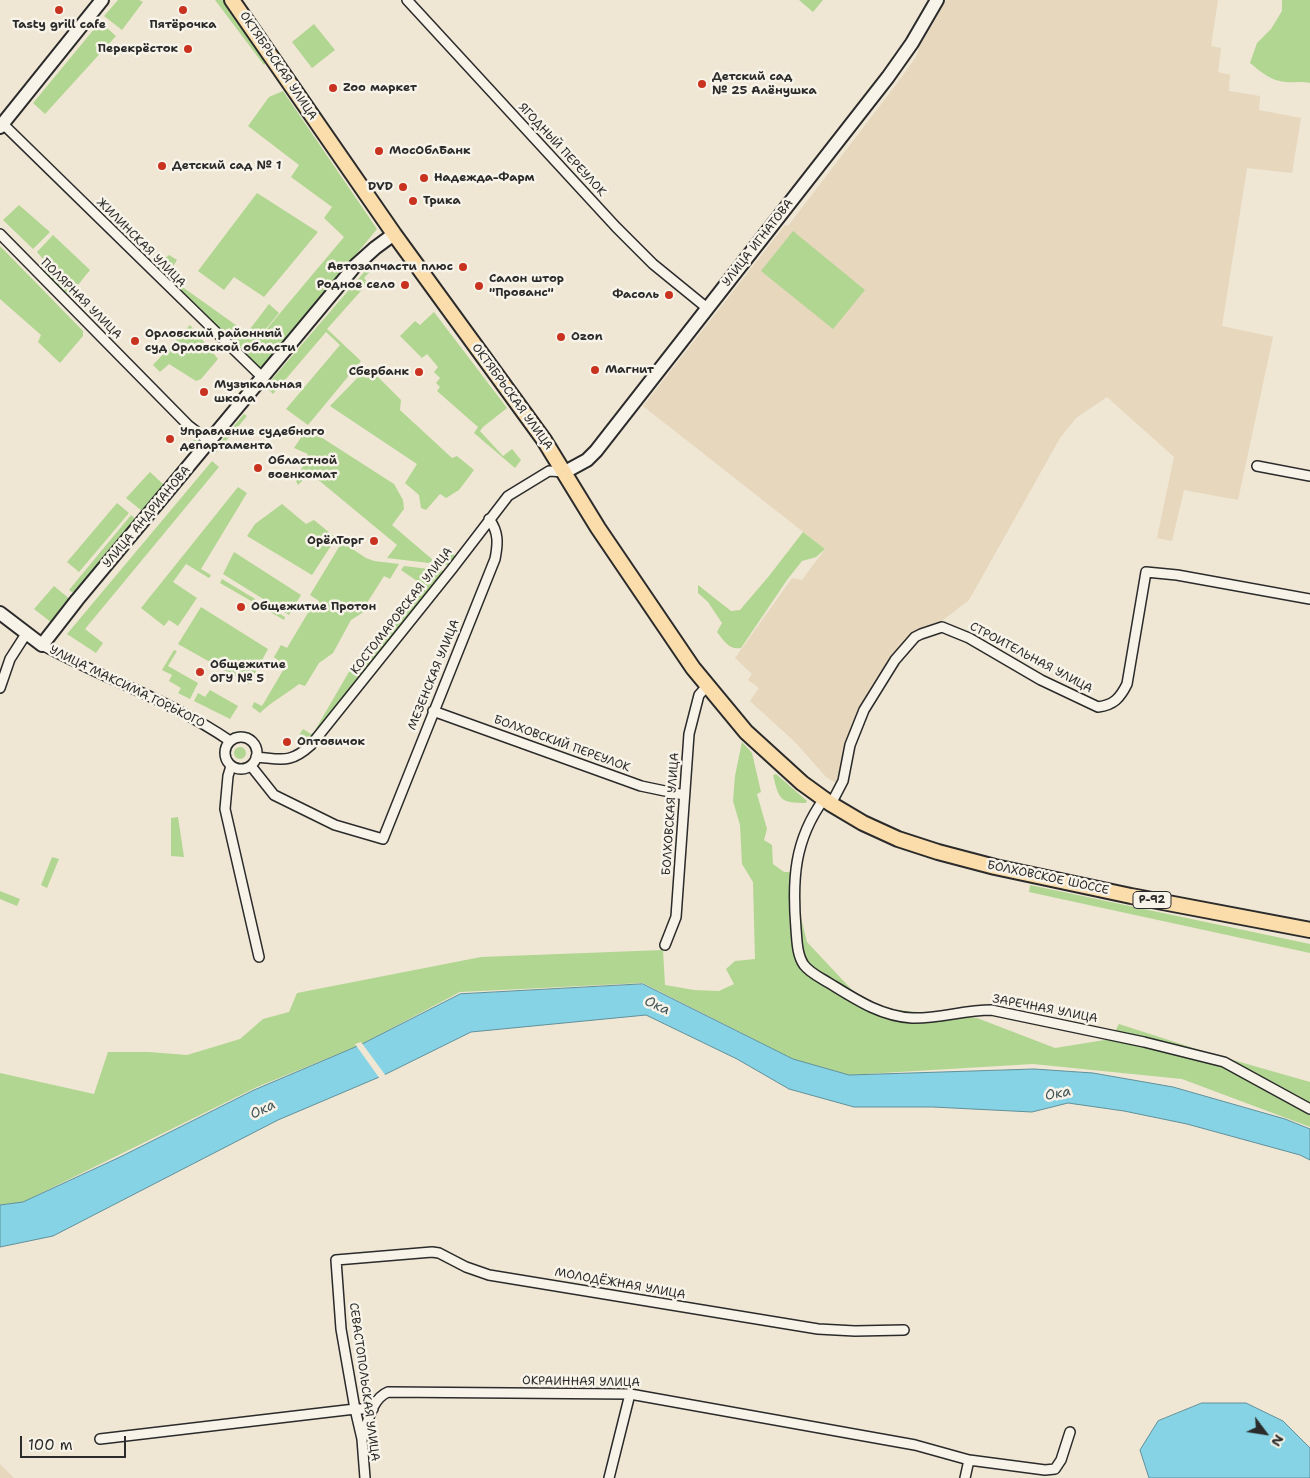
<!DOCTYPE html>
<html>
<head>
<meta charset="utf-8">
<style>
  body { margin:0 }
  #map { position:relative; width:1310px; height:1478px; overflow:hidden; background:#efe6d4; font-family:"Shantell Sans",sans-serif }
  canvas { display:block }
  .north { position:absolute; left:1240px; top:1408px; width:50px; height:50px; -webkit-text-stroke:4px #f7f3e8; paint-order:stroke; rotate:121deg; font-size:14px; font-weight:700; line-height:20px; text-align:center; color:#2b2b2b }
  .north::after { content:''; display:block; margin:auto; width:18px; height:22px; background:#2b2b2b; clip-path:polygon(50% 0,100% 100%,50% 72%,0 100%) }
  .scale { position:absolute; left:20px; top:1436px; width:106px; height:22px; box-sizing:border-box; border:2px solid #2b2b2b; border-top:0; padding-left:6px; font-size:15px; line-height:18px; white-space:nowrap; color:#2b2b2b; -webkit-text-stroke:4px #f7f3e8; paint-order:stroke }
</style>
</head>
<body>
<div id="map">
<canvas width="1310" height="1478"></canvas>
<div class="north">N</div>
<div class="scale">100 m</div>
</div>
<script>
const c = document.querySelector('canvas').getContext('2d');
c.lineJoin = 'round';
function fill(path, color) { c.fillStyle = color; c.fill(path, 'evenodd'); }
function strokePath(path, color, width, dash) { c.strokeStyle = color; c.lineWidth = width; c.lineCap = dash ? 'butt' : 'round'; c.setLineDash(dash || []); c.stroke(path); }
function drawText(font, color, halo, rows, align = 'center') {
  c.font = font + ' "Shantell Sans",sans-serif'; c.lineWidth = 5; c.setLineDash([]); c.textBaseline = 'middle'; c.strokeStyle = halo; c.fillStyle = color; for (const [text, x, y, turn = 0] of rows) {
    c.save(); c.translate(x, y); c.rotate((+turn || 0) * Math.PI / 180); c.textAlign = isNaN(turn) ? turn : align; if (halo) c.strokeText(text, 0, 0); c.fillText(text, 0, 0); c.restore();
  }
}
fill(new Path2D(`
  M946 0H1218L1211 46 1221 48 1218 72 1230 75 1229 91 1260 96 1259 110 1301 118 1292 173 1247 168 1222 326 1273 337 1238 500 1184 490 1172 541 1157 538 1174 457 1107 397 1076 418 1060 438 969 600 943 620 927 629 861 707 852 726 836 783 826 777 796 743 750 701 759 688 748 680 752 674 735 658 792 578 802 580 825 549 643 406 785 225 788 226 898 82 916 57 919 48Z
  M0 1464 14 1478H0Z`), '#e6d7bd');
fill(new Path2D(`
  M118 0H139L143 2 122 30 104 16Z
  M215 0H224L266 62 264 65Z
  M799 0H823L813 12Z
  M1282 0H1310V83C1302 81 1294 83 1286 82 1271 81 1261 72 1250 63L1257 43 1271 29 1282 11Z
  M100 22 116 36 45 114 33 103Z
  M314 24 335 50 312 68 292 42Z
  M283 91 377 229 260 371 244 356 344 237 324 218 332 207 291 177 299 165 248 126 269 97Z
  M257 193 318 232 264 297 234 277 224 290 198 271Z
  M19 205 50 232 33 249 3 220Z
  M793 231 865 290 833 329 761 271Z
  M53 235 90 270 65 301 40 276 49 266 37 252Z
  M0 246 83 331V336L60 363 38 342 41 335 0 299Z
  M169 255 177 260 167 276 247 333 269 304 279 313 243 356 154 267Z
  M372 263H378L364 278 368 283 327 329 361 361 308 425 286 409 340 345 326 332 273 394 267 388V385Z
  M434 312 507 408 483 427 480 431 503 456 512 449 521 460 515 468 474 433 478 427 437 391 440 387 436 383 440 378 434 372 438 367 427 354 422 358 400 336 415 321 420 325Z
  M190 325 218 359 201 379 196 381 169 364 160 372 153 365Z
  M368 367 401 400 400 410 452 458 457 456 474 470 459 490 446 498 440 494 426 510 421 508 419 495 405 483 417 464 330 406Z
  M244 414 247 416 215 454 212 452Z
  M313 432 394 484 403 500 404 509 392 525 433 560 429 563 387 558 397 545 310 473 298 485 296 481 308 454 294 448 302 436Z
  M197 436 200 442 195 452 190 454 184 452Z
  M212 461 219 467 85 629 103 643 96 653 67 634Z
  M150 472 164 485 142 511 126 498Z
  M238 487 247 493 201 569 211 575 209 578 186 564 173 582 197 598 178 626 169 620 164 626 141 608Z
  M117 503 129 513 79 572 67 562Z
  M282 504 306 524 314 520 336 538 312 575 247 536 255 524Z
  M131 515 137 520 76 595 69 590Z
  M803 532 825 549 816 557 802 561 787 580 741 648C729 650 724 641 717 632L722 623 708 602 698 593V585L731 611 740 610 769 576Z
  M342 542 366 558 374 561 399 564 390 579 384 576 367 603 373 606 351 620 333 653 319 663 305 686 299 684C286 694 271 702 260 713L252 707 254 702 262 706 285 667 274 657 281 645 287 648 312 606 315 607 319 601 310 595Z
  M234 552 301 595 289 615 223 574Z
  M451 553 456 556 449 565 435 564Z
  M404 566 445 571 307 743 298 737 303 729 311 734 314 732 350 670 355 673 382 629 387 631 417 581 401 570Z
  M222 579 285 617 284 620 220 583Z
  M54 586 71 600 52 623 34 609Z
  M201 607 268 649 249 684 178 644Z
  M174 650 177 651 168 666 198 683 190 699 178 693 181 688 169 681 172 675 162 670Z
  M210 690 238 706 230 719 194 701 198 693 205 697Z
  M742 742 752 753 761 792 757 794 767 829 764 840 772 845 773 864 784 872H793L792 882 807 942 868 1007 977 1018 1055 1048 1111 1039 1119 1024 1212 1054 1310 1082V1127L1182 1079 1033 1064 849 1075 793 1059 643 983 460 992 360 1045 257 1087 23 1202 0 1205V1073L94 1094 108 1052H149L187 1055 240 1039 263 1019 289 1012 297 993 481 957 663 950 665 985 694 990 719 991 734 984 726 969 735 961 755 959 753 882 742 864 740 825 733 801 735 776Z
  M234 753a6 6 0 1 1 12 0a6 6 0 1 1-12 0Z
  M776 774 807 801 806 803C780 803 779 800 773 775Z
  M178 817 184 857 171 856V818Z
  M52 857 59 859 47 888 41 885Z
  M1030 885 1310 944V953L1029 892Z
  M0 891 20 899 17 906 0 899Z`), '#b1d691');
const water = new Path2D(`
  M643 984 793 1059 849 1075 1034 1069 1093 1073 1173 1087 1285 1119 1310 1129V1160L1300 1155 1187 1124 1124 1111 1068 1103 1032 1112 933 1107H854L789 1089 737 1059 646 1015 471 1032 384 1075 278 1120 53 1236 0 1247V1205L23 1202 120 1157 254 1090 360 1045 460 994Z
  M1202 1403H1246L1283 1421 1310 1448V1478H1149L1140 1450 1158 1421Z`);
fill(water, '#85d3e4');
strokePath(water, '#61909a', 1);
fill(new Path2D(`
  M361 1042 386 1076 380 1079 355 1044Z`), '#efe6d4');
const street = new Path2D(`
  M407 0 616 227 653 264 707 308
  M3 124 263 378
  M0 234 188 425 210 442
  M1257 466 1310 476
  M42 645C104 679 172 701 230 741
  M0 688 10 659 26 634
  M433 711 641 786 684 795
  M225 753a16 16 0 1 1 32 0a16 16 0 1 1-32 0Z
  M256 757C282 759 290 764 311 745L452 569 508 496 549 471 565 472
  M231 766 228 776 225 809 259 957
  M251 766 274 795 335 825 383 839 495 559C498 544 499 532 489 519
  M824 799C794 840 792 880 796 929 797 941 797 955 804 965 810 973 821 978 829 983 855 999 880 1016 912 1018 938 1019 964 1010 991 1010L1144 1042 1224 1062 1310 1109
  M831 804 843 781 850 745 864 710 895 660 915 637 921 634 942 627 969 638 1041 680 1098 707C1114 705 1120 698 1127 684L1146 572 1177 575 1310 599
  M665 945 676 917 689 734 699 695 707 686
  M100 1439 355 1409H373
  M362 1439C368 1423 371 1399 388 1392L630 1394 915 1445 969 1460 1045 1470 1055 1469 1061 1460 1070 1432
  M365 1478 362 1439 355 1409 341 1329 336 1260 432 1252 439 1253 466 1267 489 1275 818 1329 855 1331 904 1330
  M609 1478 630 1394
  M965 1478 969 1460`);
const secondary = new Path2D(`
  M0 127 102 0
  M565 472 587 460 596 451 888 77 912 43 937 0
  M0 613 42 645 77 600 355 266 375 248 394 234`);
const primary = new Path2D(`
  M232 0 394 234 544 440 598 528 693 668 746 732 802 783 831 804 863 823 898 839 938 852 995 867 1131 896 1310 930`);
strokePath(street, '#2b2b2b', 12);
strokePath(secondary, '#2b2b2b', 16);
strokePath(primary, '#2b2b2b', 18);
strokePath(street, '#f7f3e8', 9);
strokePath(secondary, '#f7f3e8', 12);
strokePath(primary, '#faddab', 14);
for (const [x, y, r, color] of [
  [59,10,5,"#c8321e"],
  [183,10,5,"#c8321e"],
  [188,49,5,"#c8321e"],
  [702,84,5,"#c8321e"],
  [333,88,5,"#c8321e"],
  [379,151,5,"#c8321e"],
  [162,166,5,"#c8321e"],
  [424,178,5,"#c8321e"],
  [403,187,5,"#c8321e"],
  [413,201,5,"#c8321e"],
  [463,267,5,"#c8321e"],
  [405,285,5,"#c8321e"],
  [479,286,5,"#c8321e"],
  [669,295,5,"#c8321e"],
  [561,337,5,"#c8321e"],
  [135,341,5,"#c8321e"],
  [595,370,5,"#c8321e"],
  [419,372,5,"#c8321e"],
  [204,392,5,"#c8321e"],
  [170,439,5,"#c8321e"],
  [258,468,5,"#c8321e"],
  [374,541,5,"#c8321e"],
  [241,607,5,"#c8321e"],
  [200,672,5,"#c8321e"],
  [287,742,5,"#c8321e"]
]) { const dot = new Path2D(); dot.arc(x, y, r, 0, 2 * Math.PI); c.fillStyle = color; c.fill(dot); strokePath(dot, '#f7f3e8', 2); }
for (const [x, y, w] of [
  [1152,900,38]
]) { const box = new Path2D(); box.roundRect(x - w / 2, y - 8.5, w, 17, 4); c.fillStyle = '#f7f3e8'; c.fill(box); strokePath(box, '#2b2b2b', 1); }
drawText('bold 11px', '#2b2b2b', null, [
  ["Р-92",1152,900]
]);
drawText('bold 12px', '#2b2b2b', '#f7f3e8', [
  ["Tasty grill cafe",59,25,"center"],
  ["Пятёрочка",183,25,"center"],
  ["Перекрёсток",178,49,"right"],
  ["Детский сад",712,77],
  ["№ 25 Алёнушка",712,91],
  ["Zoo маркет",343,88],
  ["МосОблБанк",389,151],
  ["Детский сад № 1",172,166],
  ["Надежда-Фарм",434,178],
  ["DVD",393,187,"right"],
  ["Трика",423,201],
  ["Автозапчасти плюс",453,267,"right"],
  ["Салон штор",489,279],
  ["\"Прованс\"",489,293],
  ["Родное село",395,285,"right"],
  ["Фасоль",659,295,"right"],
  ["Орловский районный",145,334],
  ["суд Орловской области",145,348],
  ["Ozon",571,337],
  ["Магнит",605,370],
  ["Сбербанк",409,372,"right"],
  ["Музыкальная",214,385],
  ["школа",214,399],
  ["Управление судебного",180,432],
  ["департамента",180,446],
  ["Областной",268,461],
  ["военкомат",268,475],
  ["ОрёлТорг",364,541,"right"],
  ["Общежитие Протон",251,607],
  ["Общежитие",210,665],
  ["ОГУ № 5",210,679],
  ["Оптовичок",297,742]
], 'left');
drawText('12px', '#2b2b2b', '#f7f3e8', [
  ["ОКТЯБРЬСКАЯ УЛИЦА",278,66,56],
  ["ЯГОДНЫЙ ПЕРЕУЛОК",562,150,47],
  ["ЖИЛИНСКАЯ УЛИЦА",141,243,45],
  ["УЛИЦА ИГНАТОВА",758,243,-52],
  ["ПОЛЯРНАЯ УЛИЦА",81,299,45],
  ["ОКТЯБРЬСКАЯ УЛИЦА",512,397,54],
  ["УЛИЦА АНДРИАНОВА",147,517,-50],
  ["КОСТОМАРОВСКАЯ УЛИЦА",402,611,-52],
  ["СТРОИТЕЛЬНАЯ УЛИЦА",1031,658,28],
  ["МЕЗЕНСКАЯ УЛИЦА",434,675,-68],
  ["УЛИЦА МАКСИМА ГОРЬКОГО",127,687,26],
  ["БОЛХОВСКИЙ ПЕРЕУЛОК",562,744,20],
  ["БОЛХОВСКАЯ УЛИЦА",671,814,-86],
  ["БОЛХОВСКОЕ ШОССЕ",1048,878,12],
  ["ЗАРЕЧНАЯ УЛИЦА",1045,1009,11],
  ["МОЛОДЁЖНАЯ УЛИЦА",620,1284,10],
  ["СЕВАСТОПОЛЬСКАЯ УЛИЦА",364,1382,82],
  ["ОКРАИННАЯ УЛИЦА",581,1382,1]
]);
drawText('italic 14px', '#425559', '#f7f3e8', [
  ["Ока",657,1006,24],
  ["Ока",1058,1094,-11],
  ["Ока",263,1110,-26]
]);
</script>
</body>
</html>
